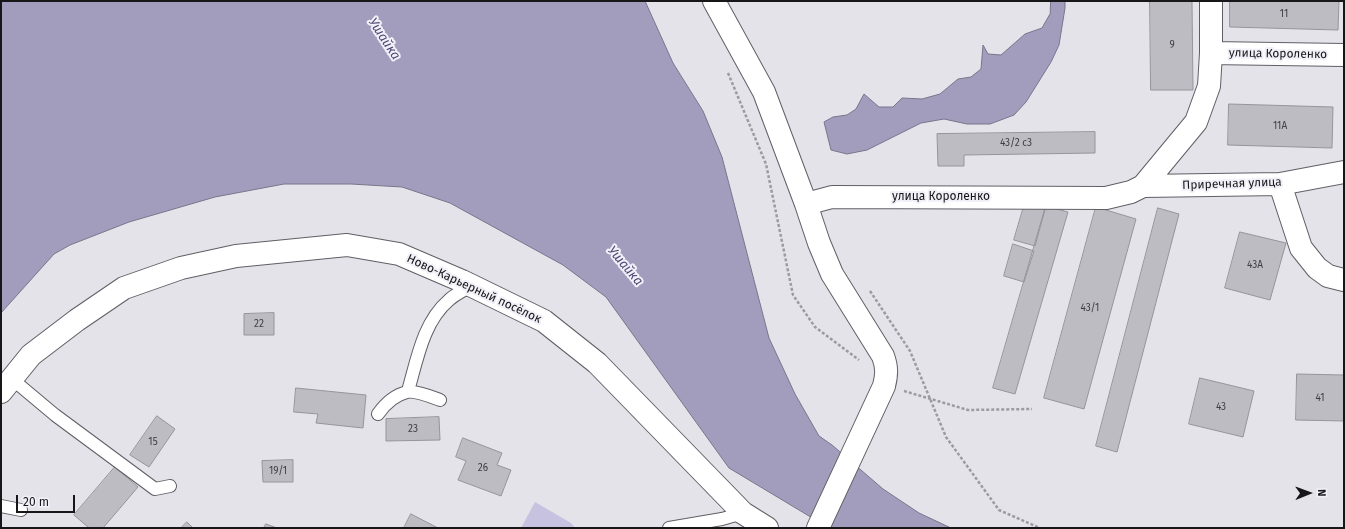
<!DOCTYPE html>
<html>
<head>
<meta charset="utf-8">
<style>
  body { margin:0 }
  #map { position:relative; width:1345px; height:529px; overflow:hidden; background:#e4e3ea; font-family:"Fira Sans",sans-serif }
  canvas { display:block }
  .frame { position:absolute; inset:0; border:2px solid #171719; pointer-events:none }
  .north { position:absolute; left:1289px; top:473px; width:40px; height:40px; -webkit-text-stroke:3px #f1f0f8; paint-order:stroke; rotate:89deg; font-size:11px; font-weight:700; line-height:16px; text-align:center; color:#171719 }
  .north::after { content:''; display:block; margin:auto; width:14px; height:18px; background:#171719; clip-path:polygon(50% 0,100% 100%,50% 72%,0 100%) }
  .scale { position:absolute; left:16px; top:495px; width:59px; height:18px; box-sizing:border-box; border:2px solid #171719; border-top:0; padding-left:5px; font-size:12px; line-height:14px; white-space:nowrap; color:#171719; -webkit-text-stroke:3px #f1f0f8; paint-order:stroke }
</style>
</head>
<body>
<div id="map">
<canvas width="1345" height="529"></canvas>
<div class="frame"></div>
<div class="north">N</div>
<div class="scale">20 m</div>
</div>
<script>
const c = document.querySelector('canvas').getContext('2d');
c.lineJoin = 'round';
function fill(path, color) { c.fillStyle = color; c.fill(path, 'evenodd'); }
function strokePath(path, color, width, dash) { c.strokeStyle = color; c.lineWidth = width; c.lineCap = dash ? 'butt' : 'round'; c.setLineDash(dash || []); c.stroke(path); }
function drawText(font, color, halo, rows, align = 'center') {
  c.font = font + ' "Fira Sans",sans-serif'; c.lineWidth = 4; c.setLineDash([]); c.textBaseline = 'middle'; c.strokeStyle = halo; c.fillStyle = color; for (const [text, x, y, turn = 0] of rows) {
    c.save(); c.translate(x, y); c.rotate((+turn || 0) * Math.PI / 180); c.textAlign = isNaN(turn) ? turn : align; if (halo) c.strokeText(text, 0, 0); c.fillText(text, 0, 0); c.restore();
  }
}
fill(new Path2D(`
  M535 502 571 523 575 528H521Z`), '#c6c2df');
const water = new Path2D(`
  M1 1H645L673 63 703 111 722 157 769 338 795 394 819 436 832 445 883 489 919 513 951 528H829L729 468 606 297 563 265 450 203 402 187 351 184H284L215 197 129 222 70 245 54 254 1 313Z
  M1051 1H1065V8L1059 45 1051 62 1026 102 1014 115 990 124H967L944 119 921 123 867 150 847 154 831 150 824 122 833 117 847 115 856 109 864 94 879 107H893L902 98 922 99 940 94 958 79 971 77 981 69 983 45 988 54 1001 55 1025 34 1042 28 1050 14Z`);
fill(water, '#a29dbc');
strokePath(water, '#78758b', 1);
const building = new Path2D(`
  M1150 1H1192L1193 90H1151Z
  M1230 1H1339L1338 30 1230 27Z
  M1229 104 1333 107 1332 148 1228 145Z
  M1095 132V153L964 155V166H938L937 134Z
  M1024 206H1046L1035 246 1014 240Z
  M1046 206 1068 212 1015 394 993 388Z
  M1096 207 1136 219 1084 409 1044 398Z
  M1158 208 1179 214 1117 452 1096 446Z
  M1240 232 1286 243 1270 300 1225 288Z
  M1013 244 1034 251 1024 282 1004 276Z
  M274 313V335H244V314Z
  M1297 374 1344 375V421L1296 420Z
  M1200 378 1254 391 1243 437 1189 424Z
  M296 388 366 395 363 428 316 423 318 414 294 412Z
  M157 416 175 429 149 467 130 455Z
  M439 417 440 440 386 441V419Z
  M463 438 502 453 497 465 511 470 501 496 458 480 466 461 456 457Z
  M293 460V482H263L262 461Z
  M115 467 138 487 103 528H89L74 515Z
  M411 514 438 528H404Z
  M187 522 193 528H181Z
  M266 524 277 528H264Z`);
fill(building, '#bdbcc3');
strokePath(building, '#95949b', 1);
const lane = new Path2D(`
  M12 379 55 415 155 489 170 486
  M408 391C417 360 423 322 449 300 455 294 465 290 472 285
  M378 414C385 404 395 395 407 392 415 390 432 397 440 400
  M1 506 21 510
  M669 528 722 519 743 513`);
const street = new Path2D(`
  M714 1 764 92 806 204 819 243 832 274 883 356C887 367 887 374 884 386L818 528
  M1211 53 1344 55
  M1280 184 1301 248 1317 268 1328 276 1344 280
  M1143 186 1280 184 1344 172
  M806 204 832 197 1106 198 1131 192 1143 186 1196 122 1209 86 1211 53V1
  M1 392 31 355 77 320 124 288 181 268 236 256 347 245 399 254 462 281 544 321 597 363 743 513 767 528`);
strokePath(lane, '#605f65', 14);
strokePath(street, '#605f65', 24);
strokePath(new Path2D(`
  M728 73 766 164 793 295 815 327 859 360
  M870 291 910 351 946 437 999 510 1040 528
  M904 391 968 410 1032 409`), '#9b9ba0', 2.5, [3, 2]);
strokePath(lane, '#fff', 12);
strokePath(street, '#fff', 22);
drawText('10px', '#404044', null, [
  ["11",1284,14],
  ["9",1172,45],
  ["11А",1280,126],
  ["43/2 с3",1016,143],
  ["43А",1255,265],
  ["43/1",1090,308],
  ["22",259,324],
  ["41",1320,398],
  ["43",1221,407],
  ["23",413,429],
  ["15",153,442],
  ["26",483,468],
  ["19/1",278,471]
]);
drawText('12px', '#171719', '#f1f0f8', [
  ["улица Короленко",1278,54,1],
  ["Приречная улица",1232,184,-2],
  ["улица Короленко",941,197],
  ["Ново-Карьерный посёлок",474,289,25]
]);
drawText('italic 13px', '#4e4572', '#f1f0f8', [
  ["Ушайка",384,39,57],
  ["Ушайка",625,266,50]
]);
</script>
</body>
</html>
